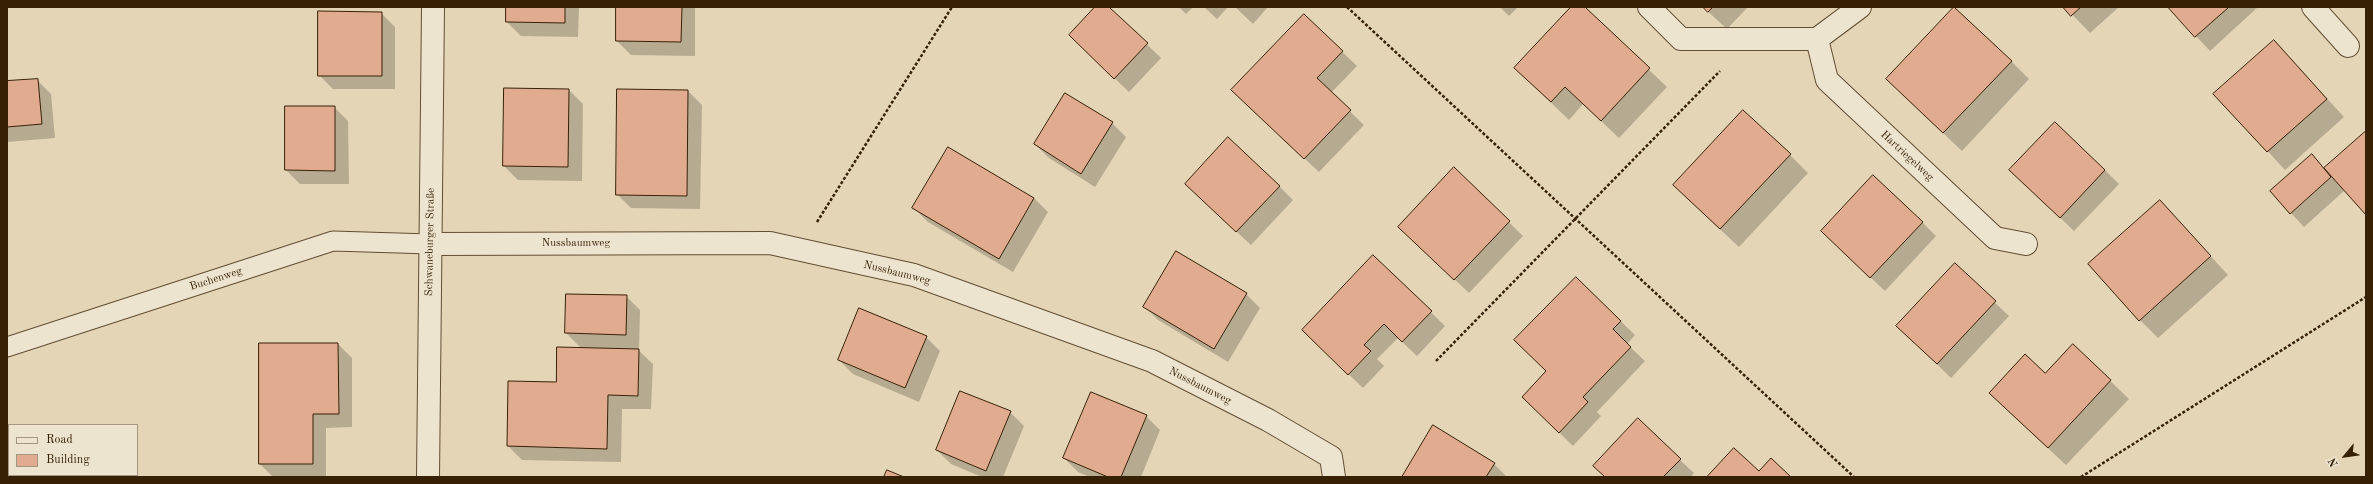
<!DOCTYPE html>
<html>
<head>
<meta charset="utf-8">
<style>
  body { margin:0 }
  #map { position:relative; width:2373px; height:484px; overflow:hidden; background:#e4d5b6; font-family:"Old Standard TT",serif }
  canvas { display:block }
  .frame { position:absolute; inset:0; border:8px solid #372105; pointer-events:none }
  .legend { position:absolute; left:8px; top:424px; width:130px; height:52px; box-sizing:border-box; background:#ede4d0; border:1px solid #a4967f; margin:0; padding:5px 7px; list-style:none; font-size:12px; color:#372105 }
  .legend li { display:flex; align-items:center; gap:8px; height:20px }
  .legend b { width:20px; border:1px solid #a4967f }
  .north { position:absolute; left:2325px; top:436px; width:40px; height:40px; -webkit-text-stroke:3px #ede4d0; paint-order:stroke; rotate:241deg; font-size:11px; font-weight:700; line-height:16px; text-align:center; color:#372105 }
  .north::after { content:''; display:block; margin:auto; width:14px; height:18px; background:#372105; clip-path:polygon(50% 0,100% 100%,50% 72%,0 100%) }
</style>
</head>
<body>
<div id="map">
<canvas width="2373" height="484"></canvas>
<div class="frame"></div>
<ul class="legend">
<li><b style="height:5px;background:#ede4d0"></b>Road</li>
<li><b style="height:11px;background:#e1ab90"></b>Building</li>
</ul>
<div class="north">N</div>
</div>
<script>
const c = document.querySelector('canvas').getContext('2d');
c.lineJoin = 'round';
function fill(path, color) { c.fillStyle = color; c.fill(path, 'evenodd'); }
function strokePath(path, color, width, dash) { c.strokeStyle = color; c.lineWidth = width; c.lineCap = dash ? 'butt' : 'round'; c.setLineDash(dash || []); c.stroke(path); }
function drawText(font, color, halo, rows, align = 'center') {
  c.font = font + ' "Old Standard TT",serif'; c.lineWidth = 3.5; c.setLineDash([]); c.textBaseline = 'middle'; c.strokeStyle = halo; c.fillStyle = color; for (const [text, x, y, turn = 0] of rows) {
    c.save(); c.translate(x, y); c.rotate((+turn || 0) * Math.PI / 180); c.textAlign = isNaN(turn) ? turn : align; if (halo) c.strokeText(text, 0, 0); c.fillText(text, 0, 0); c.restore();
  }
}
fill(new Path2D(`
  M507 7H579L578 37 521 36 507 22Z
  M617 7H695V56L631 55 617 41Z
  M1096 7H1108L1161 58 1129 92 1084 49Z
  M1179 7H1193L1186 14Z
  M1204 7H1228L1217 19Z
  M1235 7H1268L1253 24Z
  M1500 7H1518L1509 16Z
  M1573 7H1583L1667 87 1619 138 1583 104 1569 120 1515 68Z
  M1703 7H1748L1727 29Z
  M2065 7H2119L2090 33Z
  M2169 7H2258L2210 51Z
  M381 13 395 27V89H333L319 75Z
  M1304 15 1357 66 1331 93 1364 125 1319 172 1246 104Z
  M2274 41 2344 117 2285 170 2215 94Z
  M2011 61 2029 79 1962 151 1905 97Z
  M37 80 51 94 55 138 7 142V82Z
  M569 90 583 104 582 181 518 180 504 166Z
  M688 91 702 105 700 209 631 208 617 194Z
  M1065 94 1112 123 1126 137 1095 187 1049 158 1035 144Z
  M334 107 348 121 349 184H300L286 170Z
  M2366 133V214L2345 190 2304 227 2291 213 2312 156 2325 169Z
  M1790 155 1808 173 1739 247 1692 203Z
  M1454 169 1523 236 1469 293 1413 240Z
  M2105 170 2119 184 2074 231 2025 184Z
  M1279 186 1293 200 1251 245 1200 198Z
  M1034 198 1048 212 1013 272 928 222 914 208Z
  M2160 201 2228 275 2158 338 2140 320Z
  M1922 222 1936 236 1885 291 1836 245Z
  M1374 256 1445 326 1417 356 1398 338 1377 359 1384 366 1363 388 1317 344Z
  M1955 265 2009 316 1951 378 1912 340Z
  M1576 278 1635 335 1627 344 1645 361 1597 412 1601 416 1573 446 1537 411Z
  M1246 294 1260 308 1228 362 1158 320 1144 306Z
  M626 296 640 310 639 349H637L653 364 651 409H622L621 462 522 460 508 446 582 349 566 333Z
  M926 337 940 351 919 402 853 374 839 360Z
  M260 344H338L352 358V427L326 428V477H273L260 464Z
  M2073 345 2129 399 2066 465 2008 411Z
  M1010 412 1024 426 1003 477H982L951 464 937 450Z
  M1146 416 1160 430 1141 477H1090L1078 472 1064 458Z
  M1680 460 1694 473 1691 477H1606Z
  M1494 464 1507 477H1403Z`), '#0003');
const building = new Path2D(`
  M506 7H565V23L506 22Z
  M616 7H682L681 42 616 41Z
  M1095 7H1109L1148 43 1114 79 1069 35Z
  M1571 7H1585L1650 68 1601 121 1565 87 1551 102 1514 68Z
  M1703 7H1713L1708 12Z
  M1954 7 2012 61 1943 133 1886 79Z
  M2063 7H2081L2071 16Z
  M2168 7H2229L2195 37Z
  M318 11 382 12V76H318Z
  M1304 14 1343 51 1317 78 1351 110 1304 159 1231 90Z
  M2274 40 2327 99 2267 152 2213 94Z
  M38 79 42 124 7 127V81Z
  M504 88 569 89 568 167 503 166Z
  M617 89 688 90 687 196 616 195Z
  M1065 93 1113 122 1081 174 1034 144Z
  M285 106H335V171L285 170Z
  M1743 110 1791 154 1720 229 1673 185Z
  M2055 122 2105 170 2060 218 2009 170Z
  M2366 131V215L2324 168Z
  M1228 137 1280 186 1236 232 1185 184Z
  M948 147 1034 198 999 259 912 208Z
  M2312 154 2331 177 2290 214 2270 191Z
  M1454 167 1510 221 1454 280 1398 227Z
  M1873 175 1923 222 1870 278 1821 231Z
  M2160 200 2211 256 2139 321 2088 264Z
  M1176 251 1247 293 1214 349 1143 307Z
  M1373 255 1432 311 1402 342 1384 324 1364 345 1371 351 1348 375 1302 330Z
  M1955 263 1996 301 1937 364 1896 326Z
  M1576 277 1621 321 1613 329 1631 347 1583 397 1588 402 1559 433 1522 397 1546 371 1514 340Z
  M566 294 627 295 626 335 565 333Z
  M859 308 927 336 905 388 838 360Z
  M259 343H338L339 414H313V464H259Z
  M2073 344 2111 380 2048 448 1989 393 2025 354 2045 373Z
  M557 347 639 349 638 396 608 395 607 449 507 446 508 381 556 382Z
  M960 391 1011 411 986 471 936 450Z
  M1091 392 1147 415 1121 477H1108L1063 458Z
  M1638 418 1681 459 1663 477H1605L1593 466Z
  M1433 425 1495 463 1486 477H1402Z
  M1734 448 1759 471 1771 458 1791 477H1707Z
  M887 470 904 477H884Z`);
fill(building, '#e1ab90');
strokePath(building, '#372105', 1);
const service = new Path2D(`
  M7 347 333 241 430 244`);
const minor = new Path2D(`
  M1649 7 1681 39H1817L1860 7
  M2313 7 2348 46
  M1817 39 1827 80 1995 238 2026 244
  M430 244 770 243 914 275 1152 361 1268 420 1331 457 1334 477`);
const tertiary = new Path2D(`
  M428 477 433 7`);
strokePath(service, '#624e31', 21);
strokePath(minor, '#624e31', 24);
strokePath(tertiary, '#624e31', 24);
strokePath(new Path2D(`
  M1347 7 1854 477
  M817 222 952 7
  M1436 361 1720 71
  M2081 477 2366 297`), '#372105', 2.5, [3, 2]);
strokePath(service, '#ede4d0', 19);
strokePath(minor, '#ede4d0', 22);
strokePath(tertiary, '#ede4d0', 22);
drawText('11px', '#372105', '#ede4d0', [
  ["Hartriegelweg",1907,156,43],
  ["Schwaneburger Straße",430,242,-89],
  ["Nussbaumweg",576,243],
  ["Nussbaumweg",897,273,14],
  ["Buchenweg",216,279,-18],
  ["Nussbaumweg",1200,386,27]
]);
</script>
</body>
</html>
